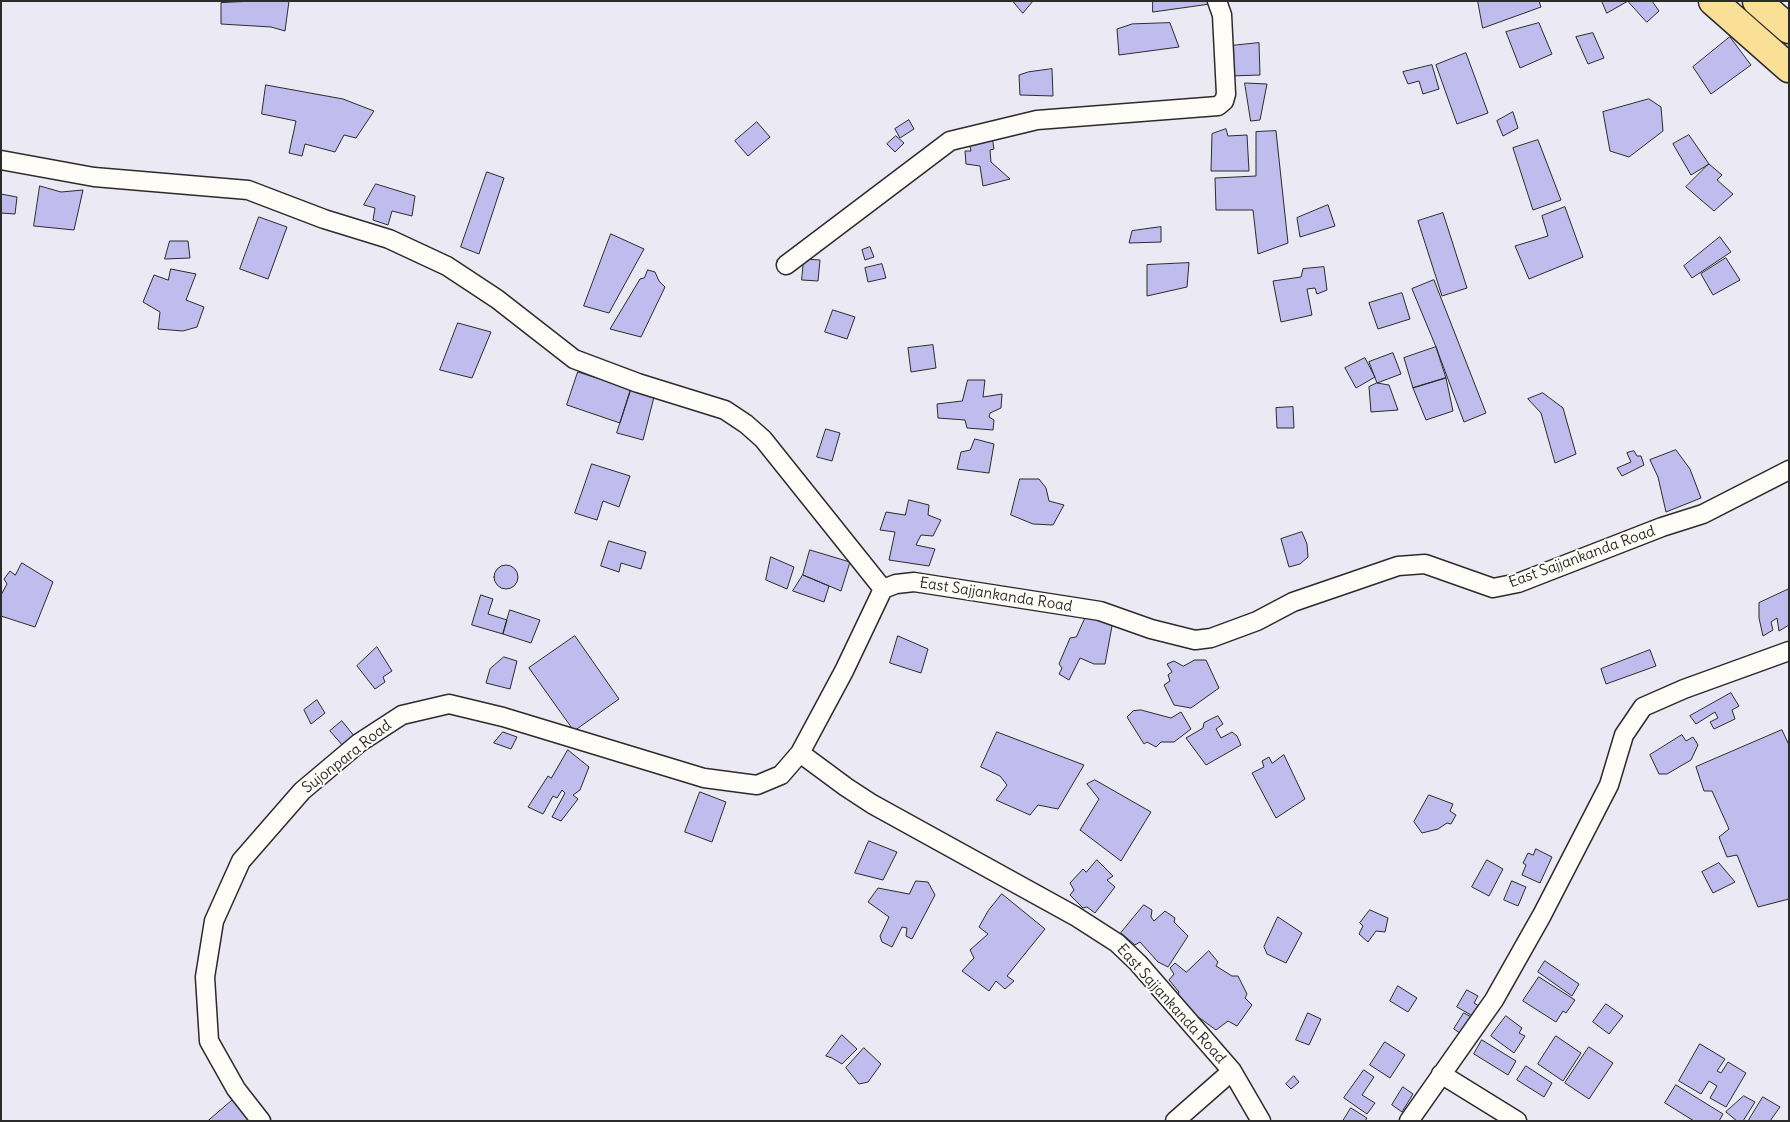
<!DOCTYPE html>
<html>
<head>
<meta charset="utf-8">
<style>
  body { margin:0 }
  #map { position:relative; width:1790px; height:1122px; overflow:hidden; background:#ebe9f4; font-family:Delius,sans-serif }
  canvas { display:block }
  .frame { position:absolute; inset:0; border:2px solid #2b2b2b; pointer-events:none }
</style>
</head>
<body>
<div id="map">
<canvas width="1790" height="1122"></canvas>
<div class="frame"></div>
</div>
<script>
const c = document.querySelector('canvas').getContext('2d');
c.lineJoin = 'round';
function fill(path, color) { c.fillStyle = color; c.fill(path, 'evenodd'); }
function strokePath(path, color, width, dash) { c.strokeStyle = color; c.lineWidth = width; c.lineCap = dash ? 'butt' : 'round'; c.setLineDash(dash || []); c.stroke(path); }
function drawText(font, color, halo, rows, align = 'center') {
  c.font = font + ' Delius,sans-serif'; c.lineWidth = 4; c.setLineDash([]); c.textBaseline = 'middle'; c.strokeStyle = halo; c.fillStyle = color; for (const [text, x, y, turn = 0] of rows) {
    c.save(); c.translate(x, y); c.rotate((+turn || 0) * Math.PI / 180); c.textAlign = isNaN(turn) ? turn : align; if (halo) c.strokeText(text, 0, 0); c.fillText(text, 0, 0); c.restore();
  }
}
const building = new Path2D(`
  M254 1H289L285 31 271 27 221 24V3Z
  M1013 1H1033L1023 13Z
  M1153 1H1210V4L1153 12Z
  M1478 1H1539L1541 7 1483 28Z
  M1602 1H1628L1607 13Z
  M1628 1H1652L1659 11 1647 22Z
  M1170 23 1179 47 1119 55 1117 29 1132 24Z
  M1539 23 1552 54 1520 68 1506 32Z
  M1593 33 1604 58 1588 64 1576 37Z
  M1730 37 1751 65 1711 94 1693 67Z
  M1259 43 1260 75 1230 76V46Z
  M1466 53 1488 113 1457 124 1436 65Z
  M1432 65 1439 89 1423 94 1419 81 1408 84 1403 72Z
  M1052 69 1053 96 1020 95 1019 75 1028 72Z
  M1245 83 1267 84 1260 120 1251 121Z
  M266 85 343 99 374 111 356 138 344 135 335 152 305 144 302 156 289 153 296 121 262 114Z
  M1649 99 1661 107 1663 131 1629 157 1610 151 1603 112Z
  M1513 112 1518 128 1503 136 1497 121Z
  M909 120 914 129 900 138 895 129Z
  M757 122 770 137 748 156 735 141Z
  M1226 129 1228 136 1247 135 1249 171H1211L1212 134Z
  M1276 131 1288 243 1258 254 1253 210H1216L1215 178 1256 176V132Z
  M1689 135 1709 164 1691 175 1673 144Z
  M896 136 904 143 895 152 887 144Z
  M992 137 994 149 990 150 991 162 1010 179 983 186 980 166 966 164 965 151H971L969 142Z
  M1538 140 1561 200 1533 210 1513 148Z
  M1709 164 1722 175 1717 180 1733 194 1714 211 1686 187Z
  M487 172 504 178 479 254 461 247Z
  M376 184 415 196 412 216 392 211 388 225 373 220 375 208 364 205Z
  M40 186 61 192 83 190 74 230 34 226Z
  M1 194 17 197 15 214 1 213Z
  M1328 205 1335 226 1300 237 1297 218Z
  M1565 207 1583 257 1529 279 1515 246 1548 236 1542 216Z
  M1443 213 1467 288 1442 296 1418 221Z
  M259 217 287 227 268 279 240 269Z
  M1161 227V242L1129 243 1132 231Z
  M611 234 644 249 609 313 584 306Z
  M1720 237 1731 252 1692 278 1684 266Z
  M170 241H188L190 258 165 259Z
  M870 247 874 257 865 260 862 250Z
  M1726 258 1740 280 1713 295 1701 274Z
  M804 259 820 260 818 281 802 280Z
  M1189 263 1187 287 1147 296V265Z
  M882 264 886 278 868 282 865 268Z
  M1324 267 1327 290 1317 294 1315 288 1307 289 1312 315 1281 322 1273 281 1301 277 1303 269Z
  M171 269 196 274 186 300 204 307 197 327 183 331 158 329 160 312 143 302 154 275 168 280Z
  M648 270 655 272 659 281 665 287 641 337 610 329 640 279 644 278Z
  M1434 280 1486 413 1464 422 1436 347 1412 289Z
  M1402 293 1410 319 1378 329 1369 303Z
  M833 310 855 317 847 339 825 332Z
  M458 323 491 332 472 378 440 370Z
  M933 345 936 368 911 372 908 348Z
  M1436 347 1446 378 1413 388 1404 358Z
  M1393 353 1401 374 1377 383 1369 362Z
  M1365 358 1375 377 1356 388 1345 368Z
  M578 372 631 389 620 423 567 405Z
  M1446 378 1453 411 1426 420 1413 388Z
  M968 380H985L983 397 1002 394 1001 408 990 413 989 417 994 420 993 430 967 428 965 420 938 418 937 404 962 401Z
  M1377 383 1389 385 1398 410 1371 412 1369 387Z
  M631 389 654 397 643 440 617 433Z
  M1543 393 1563 408 1576 454 1555 463 1541 413 1528 399Z
  M1293 407 1294 428H1277L1276 408Z
  M826 429 840 433 832 461 817 457Z
  M975 439 994 444 989 473 957 469 961 452 970 450Z
  M1676 450 1690 469 1701 498 1666 512 1658 477 1650 460Z
  M1634 451 1637 456H1641L1644 465 1622 476 1617 468 1631 462 1627 453Z
  M592 464 630 476 619 507 603 501 597 520 575 513Z
  M1020 479H1039L1046 488 1049 501 1064 505 1053 525 1033 524 1011 515Z
  M909 500 929 505 928 515 941 520 933 536 921 535 916 545 935 549 929 566 889 560 895 532 880 530 886 512 905 515Z
  M1302 532 1307 544 1308 557 1300 564 1289 567 1281 539Z
  M609 541 646 552 641 569 621 563 619 572 601 566Z
  M810 550 850 562 841 591 803 575Z
  M771 557 794 567 787 589 766 580Z
  M22 563 53 582 35 627 1 616V595L7 584 4 579 10 571 15 575Z
  M494 577a12 12 0 1 1 24 0a12 12 0 1 1-24 0Z
  M803 575 829 586 824 602 793 591Z
  M1789 589V625L1779 631 1777 618 1771 622 1773 630 1763 636 1759 618V603Z
  M481 595 493 599 488 614 507 620 503 634 472 625Z
  M510 610 540 620 531 643 503 634Z
  M1088 612 1110 618 1112 626 1105 664H1094L1080 658 1069 680 1059 674 1062 668 1059 664 1070 638 1076 637Z
  M575 636 619 699 574 731 529 668Z
  M898 636 928 649 921 673 890 663Z
  M377 647 392 671 383 677 385 682 375 689 357 666Z
  M1650 650 1656 666 1606 684 1601 669Z
  M504 657 517 661 510 689 486 683 490 669Z
  M1195 660H1206L1219 688 1191 708 1174 705 1164 685 1170 681 1168 675 1172 672 1167 664 1174 661 1183 666Z
  M1731 693 1739 706 1732 710 1735 719 1714 729 1710 722 1718 718 1715 712 1696 724 1690 716Z
  M317 700 325 713 311 724 304 710Z
  M1141 710 1171 718 1181 712 1191 729 1174 742H1161L1156 747 1147 742 1144 744 1127 717 1133 711Z
  M1218 716 1223 724 1216 729 1221 738 1232 732 1237 736 1241 745 1206 765 1186 738 1203 728 1204 723Z
  M342 721 355 737 344 747 330 731Z
  M1782 730 1789 745V899L1758 907 1737 855 1727 857 1719 837 1729 829 1712 791H1704L1696 767Z
  M503 732 517 737 511 749 494 743Z
  M997 732 1084 765 1058 809 1038 805 1030 815 996 800 1007 785 1000 776 981 767Z
  M1682 735 1686 741 1693 737 1698 745 1691 760 1667 774H1659L1650 755Z
  M568 750 589 767 580 790 573 795 578 799 561 821 552 817 565 793 562 790 557 798 553 796 543 814 528 807 548 776 551 778Z
  M1284 755 1305 799 1276 818 1252 773 1264 767 1262 761 1269 757 1272 763Z
  M1095 780 1151 812 1121 861 1080 830 1099 799 1087 784Z
  M700 792 726 802 712 842 685 832Z
  M1429 795 1453 804 1450 811 1456 815 1451 824 1447 823 1438 829 1422 833 1414 822Z
  M869 841 897 852 883 880 855 873Z
  M1536 849 1552 857 1540 883 1522 875 1526 865 1523 863 1528 853 1533 855Z
  M1097 860 1113 876 1107 880 1115 887 1095 913 1087 907 1083 908 1070 895 1074 890 1070 883 1083 869 1086 872Z
  M1487 860 1503 869 1489 896 1472 887Z
  M1719 863 1735 882 1713 893 1702 872Z
  M916 881 928 882 935 895 912 939 906 936 907 928 902 927 892 947 882 942 880 936 889 917 868 902 878 888 909 894Z
  M1512 881 1526 887 1518 906 1504 900Z
  M1002 894 1045 929 1007 976 1014 981 1005 989 996 981 989 991 962 971 974 958 970 950 988 934 979 927 988 911Z
  M1144 905 1152 910 1151 917 1154 921 1165 911 1175 918 1174 922 1188 936 1168 967 1158 962 1140 942 1135 945 1121 933Z
  M1370 910 1388 918 1385 932 1376 931 1368 942 1359 934 1363 926 1360 923Z
  M1278 917 1302 933 1286 963 1267 954 1264 947Z
  M1209 951 1218 962 1216 966 1232 976H1238L1247 994 1245 998 1252 1005 1237 1026 1228 1021 1216 1030 1175 1000 1179 992 1169 980 1174 974 1170 968 1175 963 1186 972Z
  M1545 961 1579 984 1572 996 1538 972Z
  M1539 977 1575 1000 1566 1013 1563 1011 1556 1022 1523 1001Z
  M1398 986 1417 998 1408 1012 1390 1001Z
  M1467 990 1478 996 1474 1003 1484 1009 1478 1019 1457 1007Z
  M1606 1004 1623 1016 1609 1034 1593 1022Z
  M1308 1013 1321 1019 1309 1045 1296 1040Z
  M1464 1013 1475 1019 1464 1036 1454 1029Z
  M1506 1016 1522 1028 1519 1033 1525 1036 1514 1053 1491 1036Z
  M842 1035 857 1049 842 1064 832 1058 826 1056Z
  M1556 1036 1581 1053 1563 1081 1538 1064Z
  M1482 1040 1516 1061 1508 1075 1474 1054Z
  M1385 1042 1405 1055 1390 1078 1370 1065Z
  M1700 1044 1725 1059 1717 1071 1721 1073 1728 1062 1746 1073 1726 1107 1710 1098 1717 1086 1709 1081 1701 1094 1679 1081Z
  M1589 1047 1613 1063 1589 1099 1565 1083Z
  M864 1048 881 1064 868 1082 859 1084 846 1068Z
  M1526 1066 1552 1083 1544 1097 1517 1080Z
  M1364 1070 1374 1077 1362 1095 1375 1103 1367 1114 1344 1098Z
  M1294 1076 1299 1082 1291 1089 1286 1084Z
  M1676 1085 1723 1114 1719 1121H1694L1665 1103Z
  M1403 1087 1413 1094 1402 1112 1392 1105Z
  M1744 1096 1755 1102 1743 1121H1737L1726 1112Z
  M1763 1097 1780 1107 1770 1121H1751L1749 1120Z
  M235 1098 254 1121H208Z
  M1351 1108 1367 1118 1365 1121H1343Z`);
fill(building, '#c1bcee');
strokePath(building, '#2b2b2b', 1);
const minor = new Path2D(`
  M1 160 94 177 248 190 324 219 389 239 447 266 497 299 574 359 638 383 725 410 746 424 763 439 883 589
  M786 265 950 141 1037 120 1218 106 1224 101 1226 94 1222 15 1217 1
  M800 753 846 787 872 804 1075 916 1117 943 1138 963 1232 1071 1261 1121
  M1441 1074 1517 1121
  M261 1121 236 1089 209 1041 205 977 214 921 241 861 302 791 359 743 402 715 449 704 503 717 704 778 757 785 781 775 800 753 844 671 883 589 896 584 914 582 1100 611 1151 629 1195 640 1211 638 1257 621 1293 602 1398 566 1425 564 1493 588 1518 583 1662 527 1703 514 1789 470
  M1175 1121 1232 1071
  M1409 1121 1494 1000 1542 915 1609 785 1624 735 1643 707 1684 689 1789 651`);
const primary = new Path2D(`
  M1713 1 1789 68
  M1757 1 1789 29`);
strokePath(minor, '#2b2b2b', 21);
strokePath(primary, '#2b2b2b', 31);
strokePath(minor, '#fdfcf7', 18);
strokePath(primary, '#fadf96', 28);
drawText('15px', '#2b2b2b', '#fdfcf7', [
  ["East Sajjankanda Road",1582,557,-20],
  ["East Sajjankanda Road",996,595,9],
  ["Sujonpara Road",347,757,-38],
  ["East Sajjankanda Road",1171,1004,48]
]);
</script>
</body>
</html>
